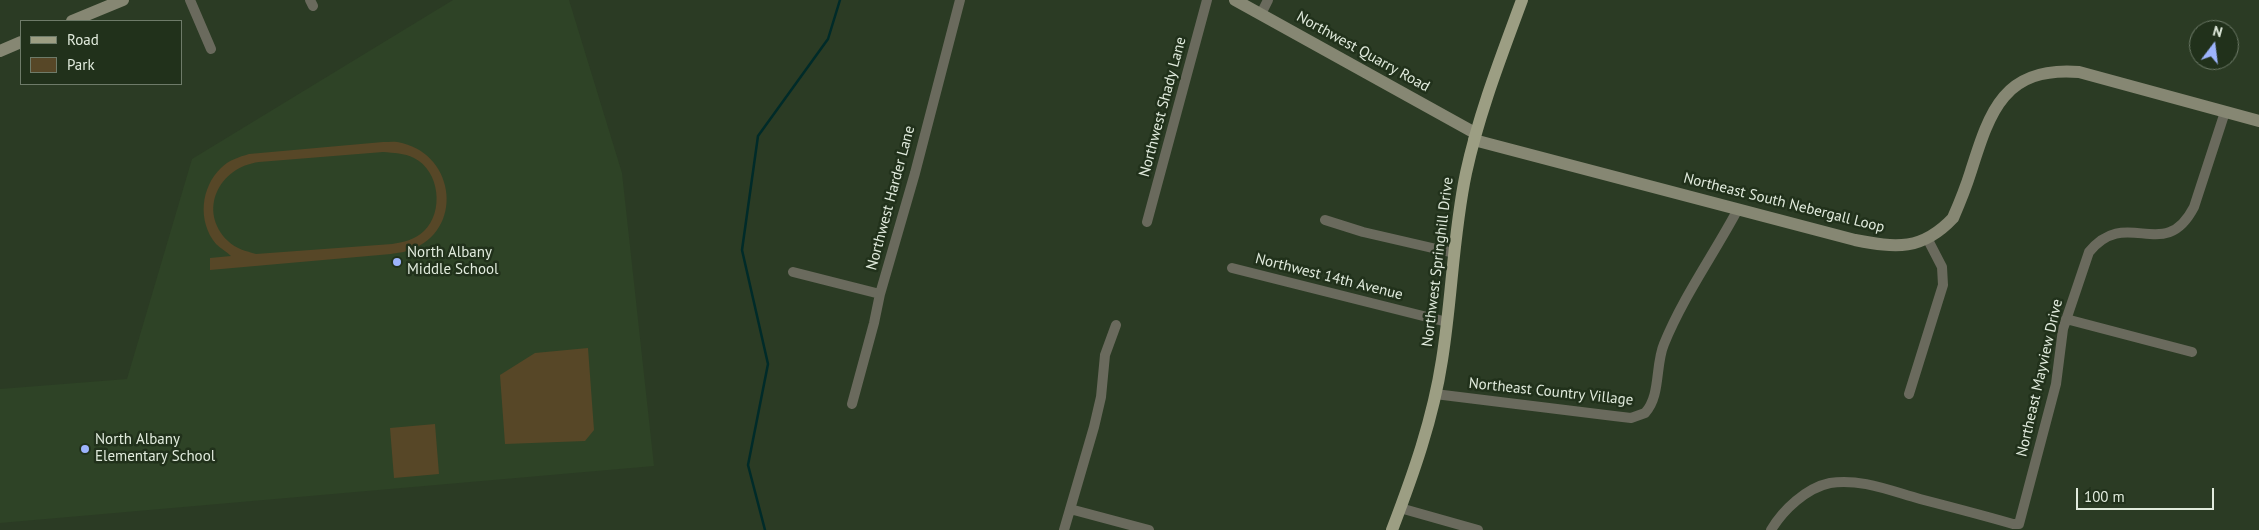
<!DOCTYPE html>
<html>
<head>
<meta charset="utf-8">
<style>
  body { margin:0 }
  #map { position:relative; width:2259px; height:530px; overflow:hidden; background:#2b3b24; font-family:"PT Sans",sans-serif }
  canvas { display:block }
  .legend { position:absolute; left:20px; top:20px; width:162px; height:65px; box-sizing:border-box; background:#21311b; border:1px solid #6e7b69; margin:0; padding:6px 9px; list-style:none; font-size:15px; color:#e1ebdd }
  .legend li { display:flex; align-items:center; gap:10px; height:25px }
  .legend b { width:25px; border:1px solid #6e7b69 }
  .north { position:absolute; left:2189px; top:20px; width:50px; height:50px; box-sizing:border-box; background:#21311b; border:1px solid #6e7b69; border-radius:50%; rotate:15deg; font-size:14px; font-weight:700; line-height:20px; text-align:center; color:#e1ebdd }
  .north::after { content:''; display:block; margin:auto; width:18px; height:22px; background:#9db4fd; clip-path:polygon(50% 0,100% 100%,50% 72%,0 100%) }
  .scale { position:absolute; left:2076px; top:488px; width:138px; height:22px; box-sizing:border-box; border:2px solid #e1ebdd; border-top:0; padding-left:6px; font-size:15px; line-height:18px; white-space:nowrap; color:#e1ebdd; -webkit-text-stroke:4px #21311b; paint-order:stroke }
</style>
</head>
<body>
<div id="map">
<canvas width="2259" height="530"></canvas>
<ul class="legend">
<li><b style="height:6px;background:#9c9e83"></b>Road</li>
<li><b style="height:14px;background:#574727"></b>Park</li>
</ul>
<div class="north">N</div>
<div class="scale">100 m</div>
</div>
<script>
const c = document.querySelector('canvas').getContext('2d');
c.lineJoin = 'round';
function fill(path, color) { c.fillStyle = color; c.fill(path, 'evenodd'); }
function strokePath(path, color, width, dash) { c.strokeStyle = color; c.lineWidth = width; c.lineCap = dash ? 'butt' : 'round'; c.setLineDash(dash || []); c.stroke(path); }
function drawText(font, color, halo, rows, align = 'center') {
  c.font = font + ' "PT Sans",sans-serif'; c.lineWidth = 5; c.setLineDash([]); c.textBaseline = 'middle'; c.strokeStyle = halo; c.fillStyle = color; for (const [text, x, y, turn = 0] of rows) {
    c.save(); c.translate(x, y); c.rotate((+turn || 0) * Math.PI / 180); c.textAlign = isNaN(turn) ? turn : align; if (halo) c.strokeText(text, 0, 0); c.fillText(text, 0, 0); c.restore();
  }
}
fill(new Path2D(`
  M453 0H569L622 173 654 466 0 523V389L127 379 192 159Z`), '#2e4326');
fill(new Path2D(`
  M383 142C389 142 396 141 402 143 456 156 464 231 410 250 405 252 397 253 391 254L210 270V258L231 256C227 252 220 248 216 244 197 221 201 187 221 168 229 160 239 157 249 154ZM383 152C394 153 404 153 414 158 440 171 444 212 424 231 415 240 403 242 392 244L256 254C246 251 236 249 228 241 197 211 219 167 259 162Z
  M588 348 594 430 585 441 505 444 500 375 535 353Z
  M435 424 439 474 394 478 390 428Z`), '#574727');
strokePath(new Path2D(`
  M765 530 748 465 768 364 742 250 758 136 828 39 840 0`), '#002b29', 2.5);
strokePath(new Path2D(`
  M190 0 211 49
  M310 0 313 6
  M1261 14 1268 0
  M1325 220 1363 232 1454 253
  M1147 222 1207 0
  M1232 268 1447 322
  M793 272 880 294
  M2066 319 2192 352
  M1435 394 1614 416 1631 418 1645 413C1661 396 1655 365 1664 344 1683 297 1714 254 1738 209
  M1909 394 1943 285 1942 267 1927 238
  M852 404 874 323 880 294 915 173 960 0
  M1400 508 1478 530
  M1070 509 1149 530
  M1064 530 1094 427 1101 397 1105 355 1116 325
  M1771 530C1783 510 1806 488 1830 483 1860 478 1891 491 1920 499 1951 507 1982 515 2013 524H2019L2056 384 2063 329 2089 252C2127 205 2164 265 2194 207L2225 112`), '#6a6a5d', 10);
strokePath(new Path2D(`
  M1235 0 1475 133
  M72 21 123 0
  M0 51 21 42
  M1474 140 1855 240C1896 248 1922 251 1953 218 1960 202 1966 187 1971 171 1990 111 2004 66 2079 72L2259 121`), '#868773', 12);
strokePath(new Path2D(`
  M1392 530C1413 475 1433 419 1442 360 1452 298 1453 234 1466 173 1479 113 1501 57 1522 0`), '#9c9e83', 12);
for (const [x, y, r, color] of [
  [397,262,5,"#9db4fd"],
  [85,449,5,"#9db4fd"]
]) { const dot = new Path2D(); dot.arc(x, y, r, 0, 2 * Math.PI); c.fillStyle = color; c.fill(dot); strokePath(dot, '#21311b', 2); }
drawText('15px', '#e1ebdd', '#21311b', [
  ["Northwest Quarry Road",1363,52,29],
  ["Northwest Shady Lane",1163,107,-75],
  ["Northwest Harder Lane",891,198,-75],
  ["Northeast South Nebergall Loop",1784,203,14],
  ["Northwest Springhill Drive",1438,262,-83],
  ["Northwest 14th Avenue",1329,277,14],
  ["Northeast Mayview Drive",2040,378,-77],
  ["Northeast Country Village",1551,392,6]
]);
drawText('15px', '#e1ebdd', '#21311b', [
  ["North Albany",407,253],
  ["Middle School",407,270],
  ["North Albany",95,440],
  ["Elementary School",95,457]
], 'left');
</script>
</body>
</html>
